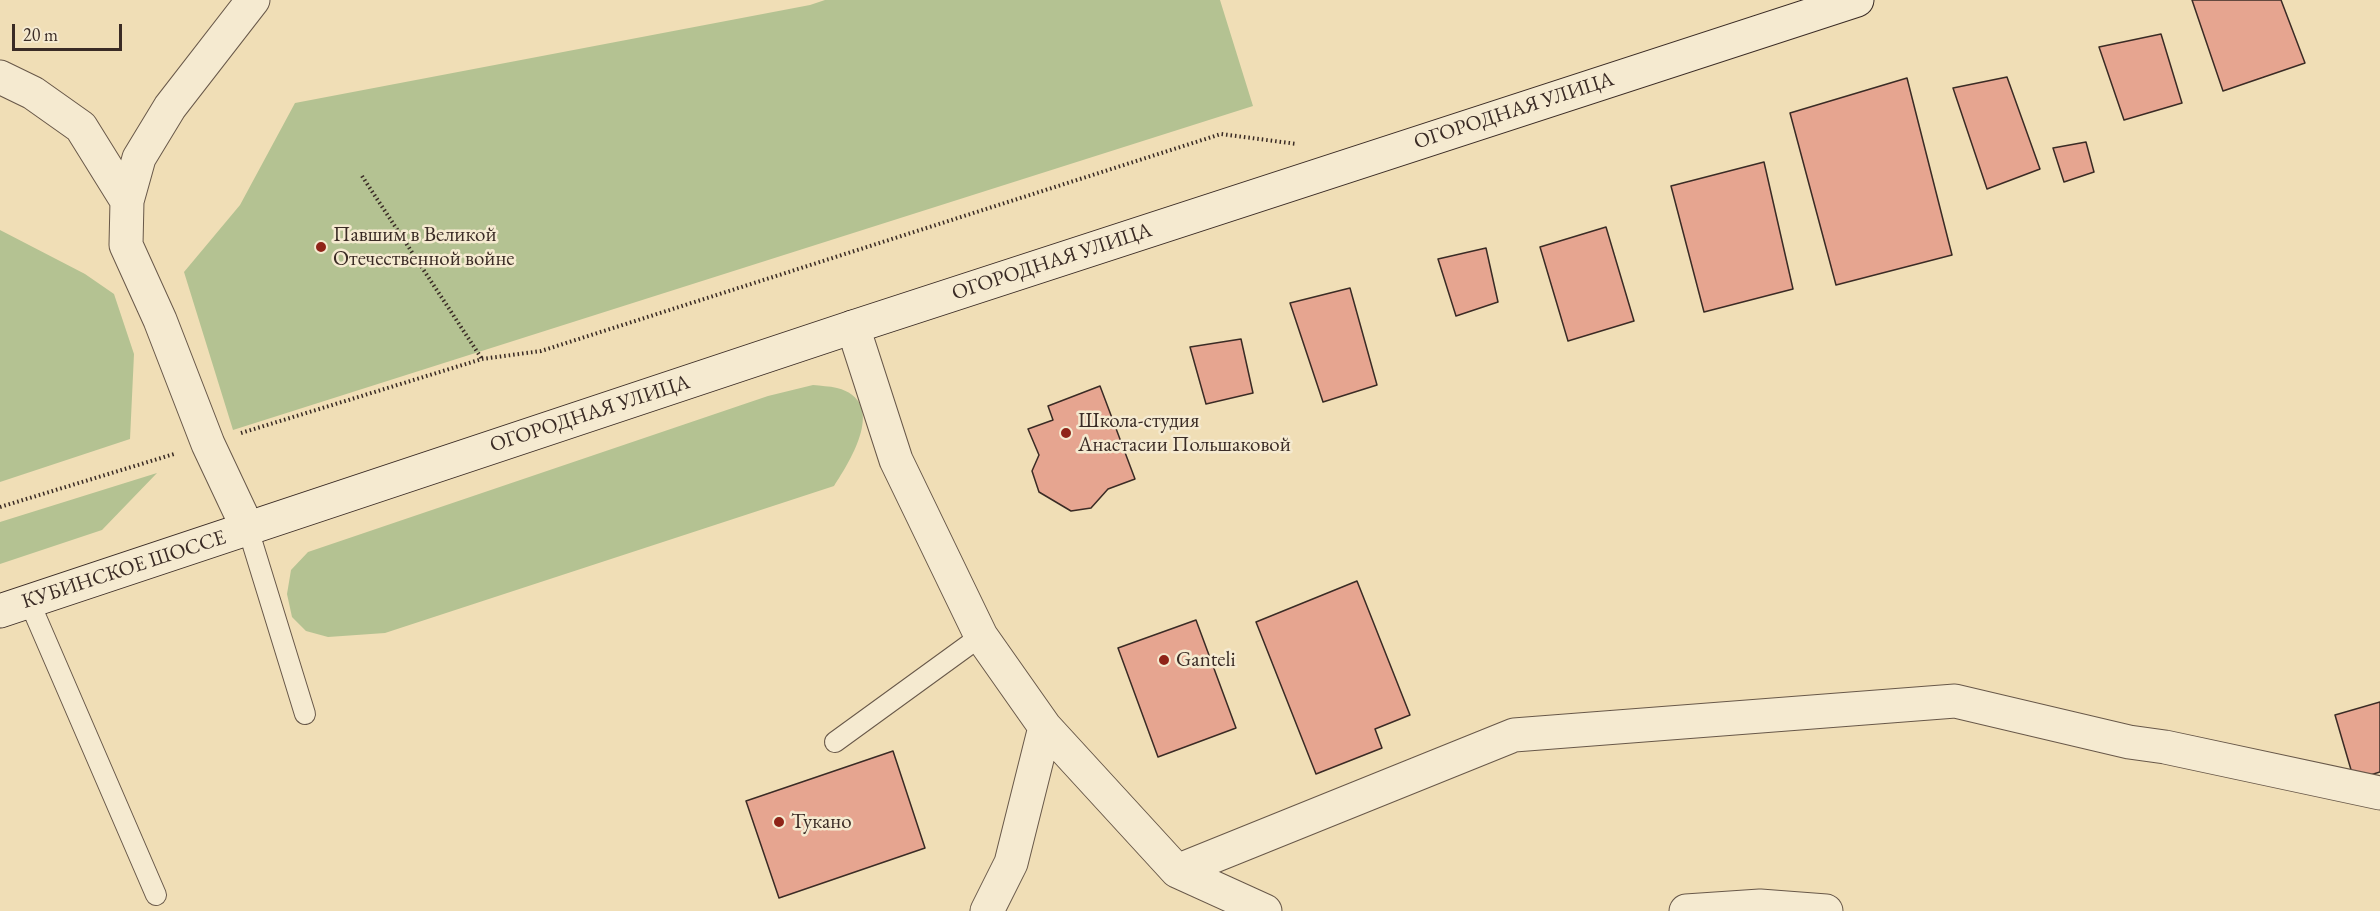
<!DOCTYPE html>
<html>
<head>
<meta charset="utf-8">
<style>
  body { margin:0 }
  #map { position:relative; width:2380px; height:911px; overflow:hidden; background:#f0deb6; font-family:"EB Garamond",serif }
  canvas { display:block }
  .scale { position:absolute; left:12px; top:24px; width:110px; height:27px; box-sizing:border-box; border:3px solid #3a2b25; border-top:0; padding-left:8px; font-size:18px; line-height:21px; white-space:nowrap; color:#3a2b25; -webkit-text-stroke:4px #f5ead0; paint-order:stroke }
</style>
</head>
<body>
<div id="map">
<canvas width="2380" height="911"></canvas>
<div class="scale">20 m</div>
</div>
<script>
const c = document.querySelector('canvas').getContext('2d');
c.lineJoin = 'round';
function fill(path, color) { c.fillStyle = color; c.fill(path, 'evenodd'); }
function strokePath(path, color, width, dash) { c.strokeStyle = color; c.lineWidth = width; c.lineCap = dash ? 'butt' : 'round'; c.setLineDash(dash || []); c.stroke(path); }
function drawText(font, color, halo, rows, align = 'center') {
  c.font = font + ' "EB Garamond",serif'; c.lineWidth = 5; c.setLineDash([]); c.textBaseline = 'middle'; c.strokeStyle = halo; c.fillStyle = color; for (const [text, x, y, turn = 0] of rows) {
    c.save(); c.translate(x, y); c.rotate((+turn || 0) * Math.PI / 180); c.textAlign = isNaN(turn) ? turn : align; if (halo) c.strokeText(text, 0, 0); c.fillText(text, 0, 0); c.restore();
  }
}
fill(new Path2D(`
  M825 0H1220L1253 106 233 430 184 272 240 205 295 103 810 5Z
  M0 230 85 274 114 294 134 354 130 439 0 482Z
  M813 385C821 386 829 386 837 388 888 401 851 460 834 486L385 633 328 637 306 631 292 617 287 594 291 570 308 552 768 396Z
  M157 473 102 530 0 564V522Z`), '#b4c292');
const building = new Path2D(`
  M2192 0H2281L2305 63 2223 91Z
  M2161 34 2182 103 2124 120 2099 47Z
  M2007 77 2040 169 1987 189 1953 88Z
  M1907 78 1952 255 1836 285 1790 113Z
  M2086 142 2094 172 2064 182 2053 148Z
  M1764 162 1793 289 1704 312 1671 186Z
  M1606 227 1634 321 1568 341 1540 247Z
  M1486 248 1498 302 1456 316 1438 259Z
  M1350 288 1377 385 1323 402 1290 303Z
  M1241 339 1253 393 1206 404 1190 347Z
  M1100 386 1135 479 1108 489 1091 508 1071 511 1039 492 1032 471 1039 455 1028 429 1053 420 1048 406Z
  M1357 581 1410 715 1375 729 1382 748 1316 774 1256 622Z
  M1196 620 1236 728 1158 757 1118 648Z
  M2380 702V772L2354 780 2335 715Z
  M893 751 925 848 779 898 746 801Z`);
fill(building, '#e6a590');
strokePath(building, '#3a2b25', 1.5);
const service = new Path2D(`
  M248 529 305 714
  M29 601 156 895
  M835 742 981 636`);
const minor = new Path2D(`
  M0 77 33 93 81 127 127 201
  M853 327 896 460 981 636 1045 727 1011 863 987 911
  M248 529 208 444 160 320 126 245 127 201 139 158 170 107 253 0
  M1045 727 1177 871 1265 911
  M1177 871 1514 735 1955 701 2129 742 2165 747 2380 793
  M1686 911 1760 906 1826 911`);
const secondary = new Path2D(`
  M0 611 853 327 1857 0`);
strokePath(service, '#685849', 22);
strokePath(minor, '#685849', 35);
strokePath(secondary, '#3a2b25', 35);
strokePath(new Path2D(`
  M362 176 482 359
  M241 433 482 359 541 351 1221 134 1297 144
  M0 507 174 454`), '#3a2b25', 4, [1.5, 3]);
strokePath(service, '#f5ead0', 20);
strokePath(minor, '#f5ead0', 33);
strokePath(secondary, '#f5ead0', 33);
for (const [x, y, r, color] of [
  [321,247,6,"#8f2418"],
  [1066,433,6,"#8f2418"],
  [1164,660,6,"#8f2418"],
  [779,822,6,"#8f2418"]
]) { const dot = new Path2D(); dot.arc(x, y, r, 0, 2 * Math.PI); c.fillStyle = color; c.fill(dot); strokePath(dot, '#f5ead0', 2); }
drawText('21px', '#3a2b25', '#f5ead0', [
  ["ОГОРОДНАЯ УЛИЦА",1514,111,-18],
  ["ОГОРОДНАЯ УЛИЦА",1052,262,-18],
  ["ОГОРОДНАЯ УЛИЦА",590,414,-18],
  ["КУБИНСКОЕ ШОССЕ",124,570,-18]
]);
drawText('21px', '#3a2b25', '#f5ead0', [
  ["Павшим в Великой",333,235],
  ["Отечественной войне",333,259],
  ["Школа-студия",1078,421],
  ["Анастасии Польшаковой",1078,445],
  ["Ganteli",1176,660],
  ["Тукано",791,822]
], 'left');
</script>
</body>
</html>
